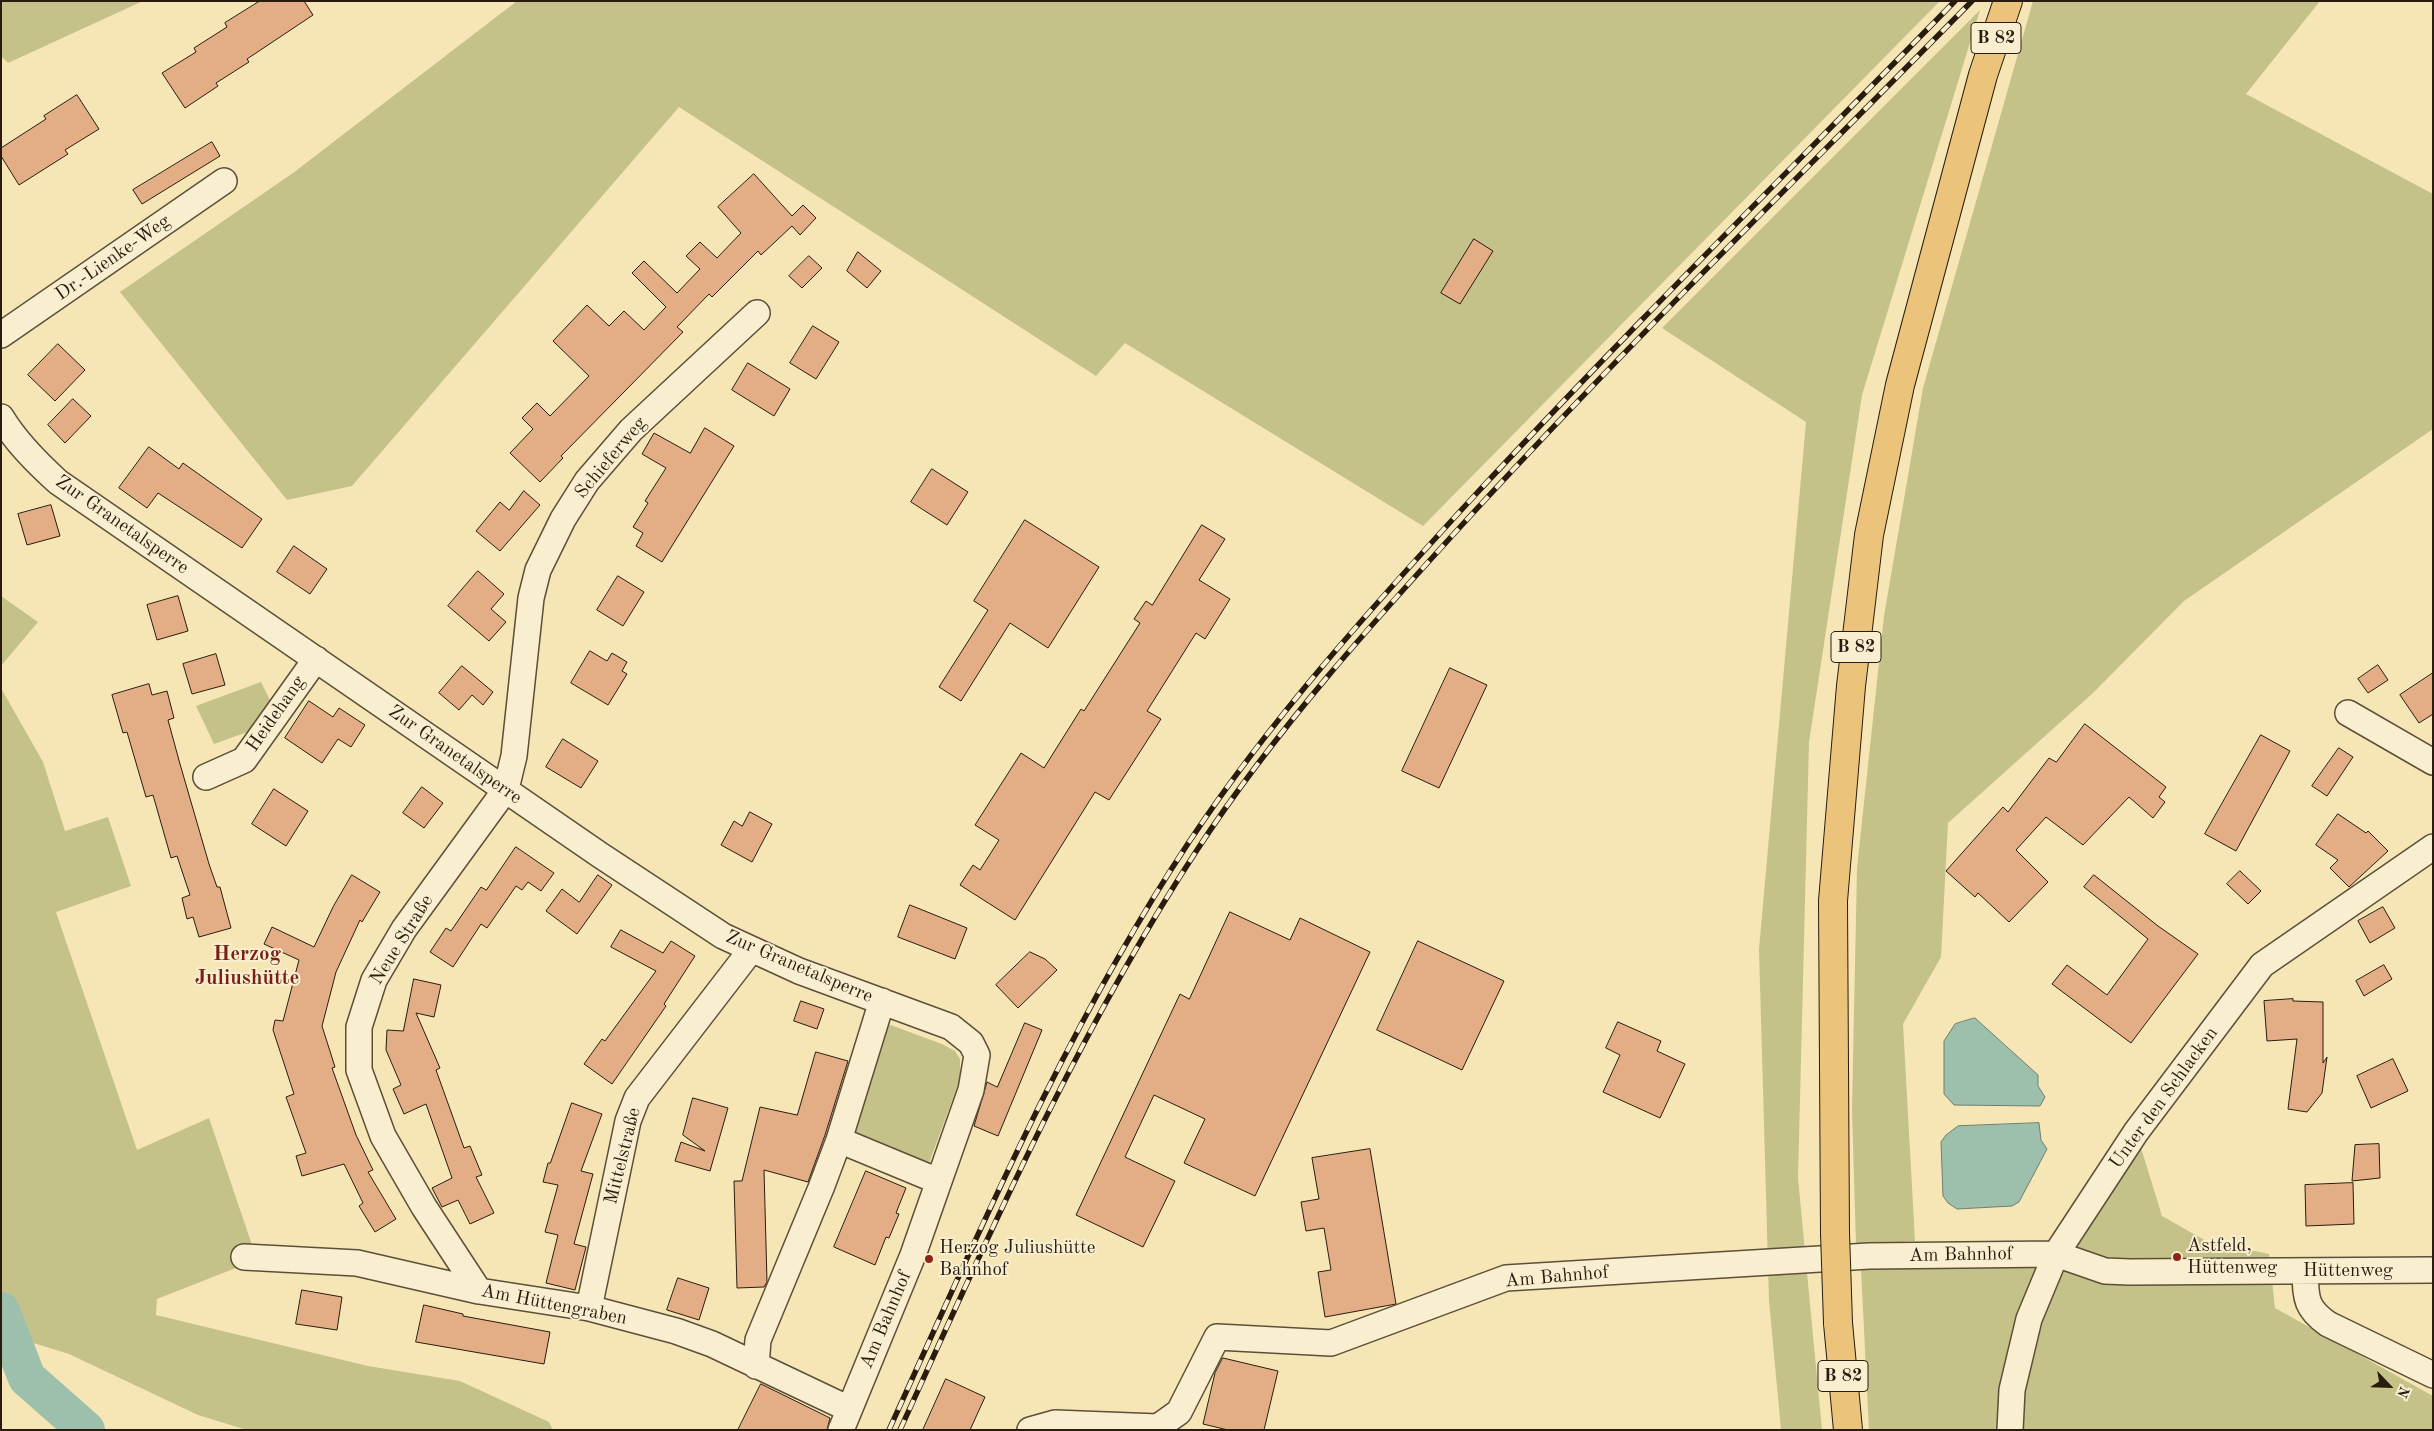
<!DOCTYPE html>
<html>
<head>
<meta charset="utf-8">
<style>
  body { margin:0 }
  #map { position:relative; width:2434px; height:1431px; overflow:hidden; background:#f6e6b6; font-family:"Old Standard TT",serif }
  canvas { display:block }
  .frame { position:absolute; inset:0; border:2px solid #291c0e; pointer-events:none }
  .north { position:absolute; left:2364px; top:1361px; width:50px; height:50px; -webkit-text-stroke:4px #f9efd0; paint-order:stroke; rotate:114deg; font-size:14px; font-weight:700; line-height:20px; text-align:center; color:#291c0e }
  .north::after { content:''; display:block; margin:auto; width:18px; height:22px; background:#291c0e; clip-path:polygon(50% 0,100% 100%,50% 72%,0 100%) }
</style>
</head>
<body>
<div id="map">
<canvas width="2434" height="1431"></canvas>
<div class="frame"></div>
<div class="north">N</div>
</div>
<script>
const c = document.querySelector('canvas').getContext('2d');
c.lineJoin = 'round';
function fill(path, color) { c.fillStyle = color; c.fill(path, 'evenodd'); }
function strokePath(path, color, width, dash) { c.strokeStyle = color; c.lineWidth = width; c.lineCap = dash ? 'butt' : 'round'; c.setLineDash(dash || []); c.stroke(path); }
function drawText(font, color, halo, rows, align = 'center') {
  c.font = font + ' "Old Standard TT",serif'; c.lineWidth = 4; c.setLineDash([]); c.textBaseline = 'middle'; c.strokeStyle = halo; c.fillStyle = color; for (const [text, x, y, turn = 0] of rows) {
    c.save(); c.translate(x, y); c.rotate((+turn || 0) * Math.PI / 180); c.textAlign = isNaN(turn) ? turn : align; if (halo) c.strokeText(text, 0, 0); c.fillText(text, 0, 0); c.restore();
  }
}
fill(new Path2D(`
  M1 1H143L8 63 1 56Z
  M517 1H1940L1423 526 1125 343 1096 376 679 107 352 486 287 500 120 292 293 173Z
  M2033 1H2320L2246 94 2433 194V429L2184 601 2093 693 1948 823 1941 957 1903 1024 1915 1241 1856 1245 1852 1109 1857 868 1884 616 1923 388Z
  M1980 10 1862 395 1809 742 1798 1178 1822 1430H1781L1769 1301 1759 949 1806 422 1662 328Z
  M1 596 38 622 1 666Z
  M261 682 272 704 253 730 214 744 196 706Z
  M1 688 43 762 65 831 108 817 131 886 56 912 137 1150 209 1118 252 1245 246 1264 157 1299 156 1315 368 1366 460 1381 549 1422 553 1430H247L198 1415 69 1354 1 1333Z
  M885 1023 942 1044 955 1051 960 1059V1079L929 1163 850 1134Z
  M2138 1138 2162 1216 2206 1241 2269 1254 2275 1308 2433 1396V1430H1869L1861 1269 2061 1265Z`), '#c4c288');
const water = new Path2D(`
  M1975 1018 2038 1075V1086L2045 1097 2040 1106 1954 1105 1944 1094V1041L1955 1024Z
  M2039 1123 2041 1140 2047 1149 2019 1202 2012 1206 1957 1209 1948 1203 1943 1196 1941 1142 1946 1135 1958 1126Z`);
fill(water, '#9dc0ac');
strokePath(water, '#6f7e6d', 1);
strokePath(new Path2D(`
  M1 1311 27 1378 86 1430`), '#9dc0ac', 38);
const building = new Path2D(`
  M260 1H304L313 15 247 59 249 62 216 83 218 86 185 108 162 73 196 52 194 48 227 27 225 23Z
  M77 95 99 129 65 150 68 154 19 185 1 156V148L46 119 44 116Z
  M212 142 220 156 142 204 133 190Z
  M754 174 792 216 803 205 816 218 800 235 792 226 761 255 758 251 712 297 709 294 677 327 683 332 561 456 563 458 540 482 510 453 533 429 522 418 537 403 550 416 589 376 553 341 587 305 609 326 624 311 644 330 666 307 632 273 644 261 677 293 700 269 686 256 700 242 717 258 741 233 718 207Z
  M1474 239 1493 251 1460 304 1441 293Z
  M858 252 881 271 867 288 847 271Z
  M809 256 822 268 802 288 789 276Z
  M813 326 839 342 816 379 790 363Z
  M58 344 85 370 55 401 28 375Z
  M748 363 790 389 774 416 732 390Z
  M73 399 91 416 65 443 48 425Z
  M705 428 734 446 662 562 636 546 643 533 633 527 648 503 645 501 666 468 642 454 654 433 690 453Z
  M149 447 179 469 183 463 262 519 242 548 158 493 147 508 119 488Z
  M932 469 968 492 947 525 911 502Z
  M524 491 540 505 500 551 476 531 500 502 509 510Z
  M51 505 60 536 27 545 18 514Z
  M1025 520 1099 567 1048 648 1010 623 961 701 939 687 988 610 974 601Z
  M1202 525 1225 539 1199 580 1230 599 1205 639 1196 633 1147 711 1161 719 1109 800 1095 792 1015 920 960 885 973 865 980 870 999 840 975 825 1021 753 1044 768 1081 709 1084 711 1140 623 1134 619 1146 601 1152 605Z
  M294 546 327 569 310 594 277 572Z
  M478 571 504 594 491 609 506 622 489 641 448 606Z
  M618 576 644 592 623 626 597 610Z
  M178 596 188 631 157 640 147 605Z
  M590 651 607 661 612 653 627 662 622 671 627 674 608 705 571 683Z
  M216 654 225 685 192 694 183 664Z
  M2378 665 2388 680 2368 693 2358 679Z
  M462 666 493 692 483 705 472 695 459 710 439 693Z
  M1450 668 1487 685 1439 788 1402 771Z
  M2433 673V714L2419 723 2400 695Z
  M149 684 152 695 167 691 174 718 168 720 180 764 209 864 217 887H220L231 928 199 937 193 917 187 919 182 898 190 895 177 856 171 858 153 795 146 797 127 732 123 733 112 695Z
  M309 701 333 717 339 708 365 725 351 747 338 739 322 763 285 738Z
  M2085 724 2166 787 2159 797 2165 802 2153 818 2129 797 2083 845 2046 817 2016 850 2048 882 2009 922 1978 893 1975 897 1946 871 2003 807 2008 812 2049 758 2056 762Z
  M2261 735 2290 751 2236 851 2205 834Z
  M563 739 598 761 581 788 546 767Z
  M2339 748 2353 757 2327 796 2312 786Z
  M422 787 443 803 424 828 403 813Z
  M274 789 308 811 286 846 252 824Z
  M750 812 772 824 752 862 721 845 734 821 742 826Z
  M2338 814 2366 833 2368 831 2388 851 2349 887 2330 868 2338 860 2316 845Z
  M516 847 554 873 541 891 528 882 522 890 516 886 487 928 481 924 453 967 430 952 446 928 451 931 481 887 486 890Z
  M2240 871 2261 891 2248 904 2227 884Z
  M352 875 380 892 362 922 360 920 336 972 322 1026 335 1067 332 1068 356 1135 373 1170 368 1172 396 1219 375 1232 359 1206 363 1203 344 1164 302 1176 296 1156 306 1153 286 1097 294 1094 273 1030 275 1020 283 1021 299 960 264 944 272 927 314 947 333 907Z
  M598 875 612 885 577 934 546 911 562 889 579 902Z
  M2094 875 2158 926 2198 954 2131 1043 2052 984 2067 965 2107 995 2148 939 2084 887Z
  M910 905 967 928 955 959 898 937Z
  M2383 907 2395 928 2370 943 2358 921Z
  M1230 912 1290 940 1300 918 1370 952 1255 1196 1184 1163 1205 1119 1154 1095 1125 1157 1175 1181 1143 1247 1076 1215 1180 994 1189 999Z
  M621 930 663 953 671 941 695 956 664 1004 666 1006 612 1084 584 1064 602 1039 605 1041 656 971 611 947Z
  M1418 941 1504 981 1462 1070 1377 1030Z
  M1030 952 1045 959 1057 970 1018 1008 996 985Z
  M2384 965 2392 979 2364 996 2356 981Z
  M414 979 441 985 434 1017 416 1013 440 1068 436 1070 464 1148 470 1146 482 1175 476 1177 494 1213 470 1224 458 1200 442 1207 432 1188 452 1178 426 1104 404 1114 393 1089 401 1085 386 1050 387 1030 403 1031Z
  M2293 999V1001L2323 1002V1063L2327 1057 2322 1093 2307 1112 2288 1109 2297 1039 2267 1041 2264 1001Z
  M801 1001 824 1009 817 1029 794 1021Z
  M1618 1022 1661 1041 1657 1051 1685 1064 1660 1118 1603 1092 1620 1055 1606 1048Z
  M1025 1023 1042 1030 998 1136 974 1126 987 1082 997 1087Z
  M816 1052 848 1061 825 1135 808 1182 764 1170 767 1282 764 1287 737 1288 734 1181H742L760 1107 797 1115Z
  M2393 1059 2408 1091 2371 1108 2357 1076Z
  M693 1098 728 1108 710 1171 675 1161 681 1142 705 1151 683 1135Z
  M572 1103 602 1114 581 1171 593 1174 574 1244 586 1247 575 1290 546 1283 558 1235 545 1232 558 1185 543 1182 548 1163H550Z
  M2379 1144 2380 1178 2352 1181 2355 1145Z
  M1370 1149 1396 1304 1325 1317 1318 1272 1331 1270 1324 1228 1306 1231 1301 1202 1319 1199 1312 1158Z
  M866 1171 906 1188 896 1213 899 1214 889 1238 886 1237 875 1265 834 1247Z
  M2353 1183 2354 1224 2306 1226 2305 1185Z
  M678 1278 709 1288 699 1320 667 1310Z
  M302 1290 342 1297 337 1330 296 1324Z
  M424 1305 463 1314V1316L550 1332 544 1364 416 1342Z
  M1223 1358 1278 1371 1264 1430H1228L1203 1424 1215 1373Z
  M946 1379 985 1397 970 1430H923Z
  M761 1384 830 1418 827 1430H738Z`);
fill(building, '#e3ae86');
strokePath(building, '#291c0e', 1);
const minor = new Path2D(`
  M1 335 224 181
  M1 417C16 442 36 462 58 482L600 855 723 936 799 971 951 1027 971 1043 977 1055 971 1090 913 1255 841 1430
  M2348 713 2433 762
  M206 777 244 760 316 659
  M839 1140 938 1181
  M244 1257 357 1263 479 1291 589 1308 676 1331 712 1344 849 1409
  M2305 1271C2306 1298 2305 1308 2328 1324L2433 1375
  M479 1291 424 1207 383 1136 359 1070V1027L374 980 404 929 506 789 514 756 531 598 538 570 563 519 587 481 631 430 757 313
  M589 1308 628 1121 637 1098 751 950
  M756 1366 758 1340 821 1188 839 1140 882 1001
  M1030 1430 1055 1423 1158 1427 1179 1412 1217 1337 1331 1343 1506 1278 1869 1256 2056 1254 2105 1271 2130 1272 2433 1270
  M2010 1430 2012 1390 2029 1319 2056 1254 2136 1132 2262 965 2433 847`);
const highway = new Path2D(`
  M1835 1233 1833 901 1851 686 1869 535 1900 385 1983 75 2008 1
  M1838 1323 1848 1430`);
strokePath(minor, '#5c4e38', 28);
strokePath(highway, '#291c0e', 30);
strokePath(minor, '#f9efd0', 25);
strokePath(highway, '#ebc37b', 28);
const rail = new Path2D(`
  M889 1430C980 1230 1067 1026 1189 842 1272 717 1374 605 1476 494 1632 326 1795 165 1955 1
  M900 1430C990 1232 1078 1032 1197 850 1276 729 1375 620 1472 514 1634 338 1805 171 1972 1`);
strokePath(rail, '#291c0e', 5.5);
strokePath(rail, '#f9efd0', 4, [11]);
const highwayBridge = new Path2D(`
  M1835 1233 1838 1323`);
strokePath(highwayBridge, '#291c0e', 30, []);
strokePath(highwayBridge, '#ebc37b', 28);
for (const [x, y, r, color] of [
  [2177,1257,5,"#8f2418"],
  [929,1259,5,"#8f2418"]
]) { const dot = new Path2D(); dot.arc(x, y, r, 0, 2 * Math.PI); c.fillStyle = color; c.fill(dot); strokePath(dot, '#f9efd0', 2); }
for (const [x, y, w] of [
  [1996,38,50],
  [1856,647,50],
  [1843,1376,50]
]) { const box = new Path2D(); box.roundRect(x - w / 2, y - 15.5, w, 31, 4); c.fillStyle = '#f9efd0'; c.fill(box); strokePath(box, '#291c0e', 1); }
drawText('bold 18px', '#291c0e', null, [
  ["B 82",1996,38],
  ["B 82",1856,647],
  ["B 82",1843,1376]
]);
drawText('19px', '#291c0e', '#f9efd0', [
  ["Dr.-Lienke-Weg",113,258,-35],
  ["Schieferweg",611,458,-50],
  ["Zur Granetalsperre",122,525,35],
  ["Heidehang",276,714,-55],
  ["Zur Granetalsperre",455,755,35],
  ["Neue Straße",402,940,-58],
  ["Zur Granetalsperre",799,967,23],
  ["Unter den Schlacken",2164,1098,-54],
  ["Mittelstraße",623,1156,-76],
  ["Am Bahnhof",1961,1255,-1],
  ["Hüttenweg",2348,1271],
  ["Am Bahnhof",1557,1277,-5],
  ["Am Hüttengraben",554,1305,11],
  ["Am Bahnhof",886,1320,-67]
]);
drawText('19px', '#291c0e', '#f9efd0', [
  ["Astfeld,",2187,1246],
  ["Hüttenweg",2187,1268],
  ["Herzog Juliushütte",939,1248],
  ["Bahnhof",939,1270]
], 'left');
drawText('bold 21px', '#7a1f14', '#f9efd0', [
  ["Herzog",247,954],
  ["Juliushütte",247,978]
]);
</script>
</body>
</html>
